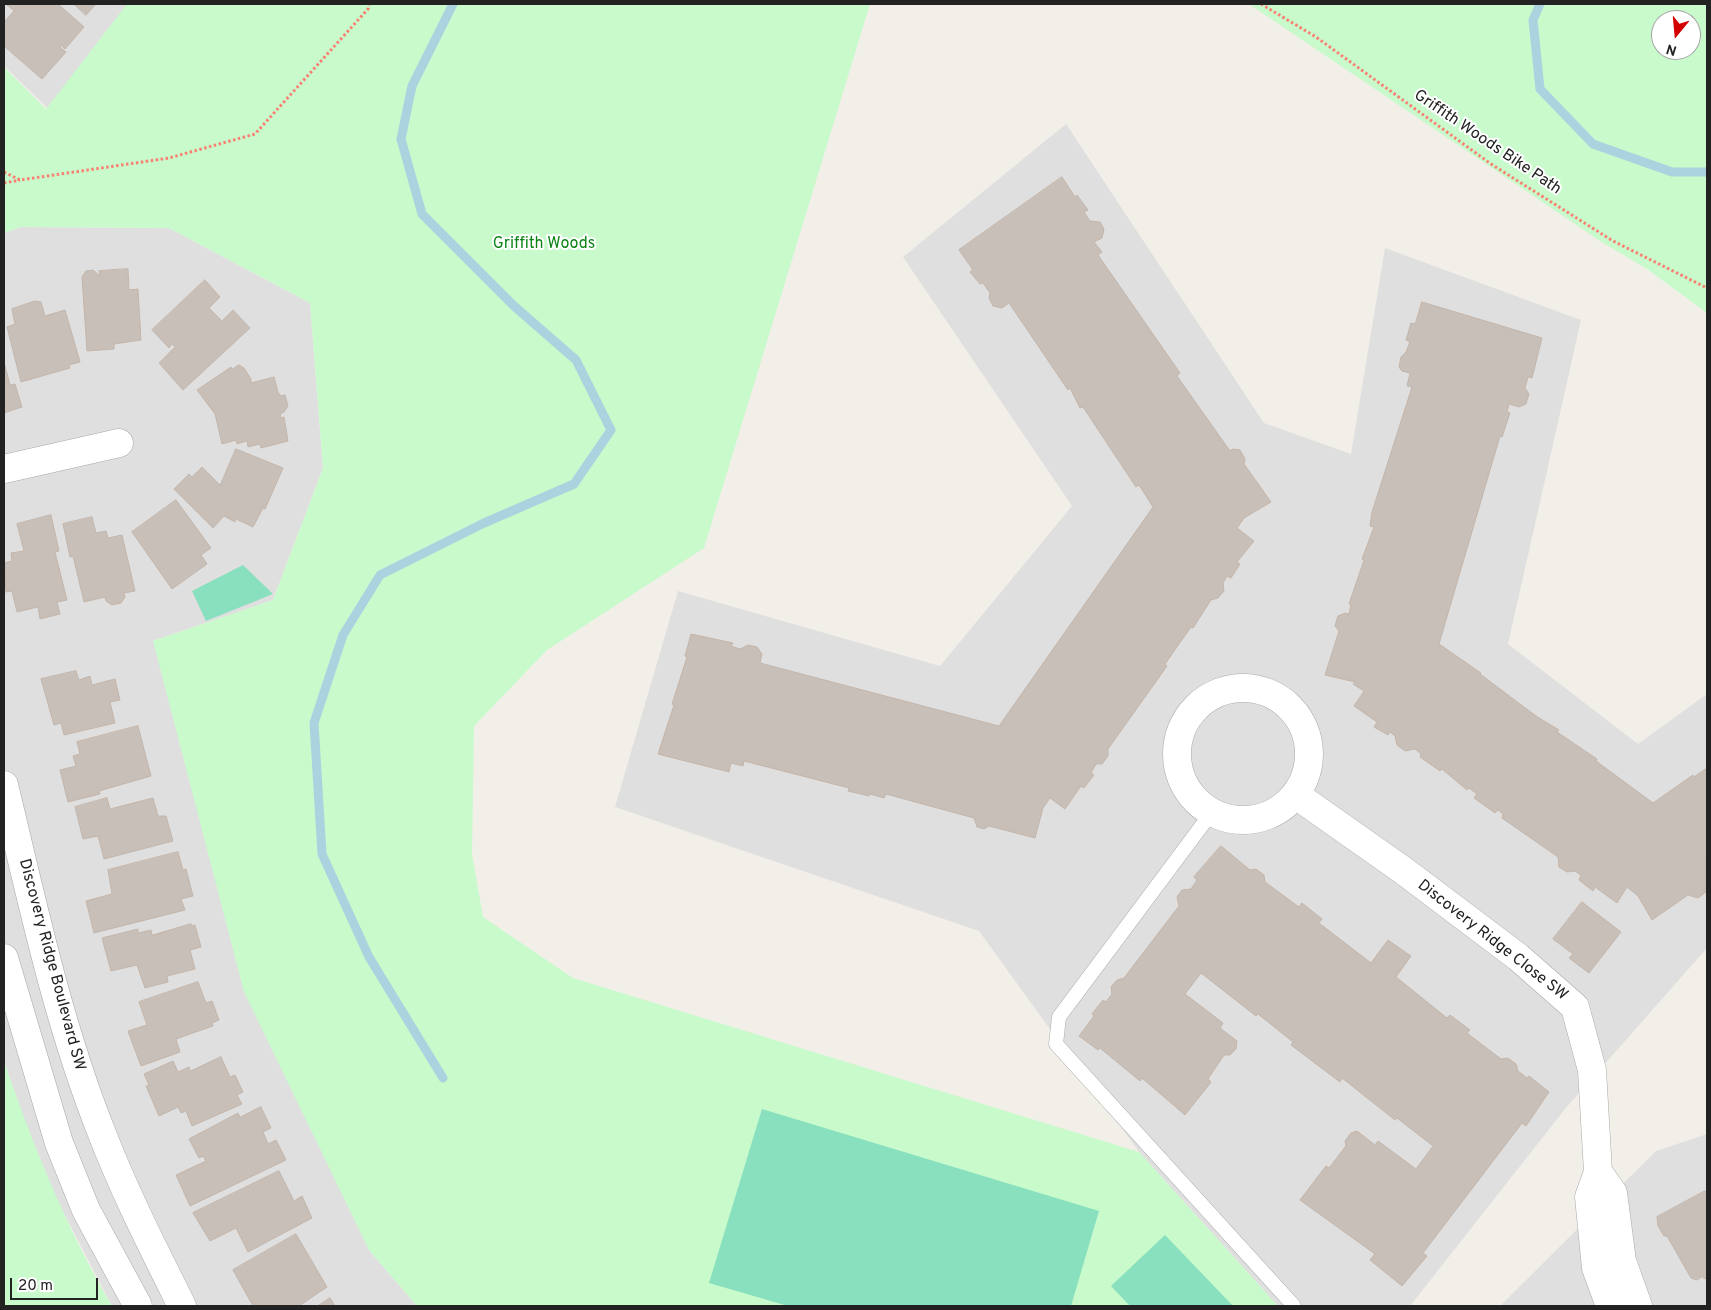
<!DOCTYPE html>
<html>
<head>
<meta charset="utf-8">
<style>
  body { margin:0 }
  #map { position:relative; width:1711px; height:1310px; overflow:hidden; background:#f2efe9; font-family:Overpass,sans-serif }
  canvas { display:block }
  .frame { position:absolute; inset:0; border:5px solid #222; pointer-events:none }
  .north { position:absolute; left:1651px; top:10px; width:50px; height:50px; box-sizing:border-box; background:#fff; border:1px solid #a7a7a7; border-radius:50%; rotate:197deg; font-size:14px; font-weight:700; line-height:20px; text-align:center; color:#222 }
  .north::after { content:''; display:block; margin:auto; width:18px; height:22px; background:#d40000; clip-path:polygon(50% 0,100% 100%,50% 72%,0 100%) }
  .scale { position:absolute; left:10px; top:1278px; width:88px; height:22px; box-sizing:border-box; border:2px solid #222; border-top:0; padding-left:6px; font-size:15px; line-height:18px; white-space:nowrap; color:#222; -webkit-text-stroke:4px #fff; paint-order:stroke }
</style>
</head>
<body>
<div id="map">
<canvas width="1711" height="1310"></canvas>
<div class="frame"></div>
<div class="north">N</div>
<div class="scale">20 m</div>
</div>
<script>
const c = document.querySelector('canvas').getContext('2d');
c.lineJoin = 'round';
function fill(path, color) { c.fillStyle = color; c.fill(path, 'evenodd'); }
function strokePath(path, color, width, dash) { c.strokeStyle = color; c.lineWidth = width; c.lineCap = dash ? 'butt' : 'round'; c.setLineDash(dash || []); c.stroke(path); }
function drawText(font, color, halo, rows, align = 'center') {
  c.font = font + ' Overpass,sans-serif'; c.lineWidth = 4; c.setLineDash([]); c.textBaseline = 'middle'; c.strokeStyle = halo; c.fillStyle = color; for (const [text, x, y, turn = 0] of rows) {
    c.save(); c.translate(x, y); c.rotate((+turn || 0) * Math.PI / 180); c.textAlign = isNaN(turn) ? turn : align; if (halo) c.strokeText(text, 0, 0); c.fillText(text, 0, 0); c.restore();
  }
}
fill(new Path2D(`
  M4 4H166L63 123 4 66Z
  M1066 124 1264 423 1351 454 1385 248 1581 320 1508 644 1638 744 1707 694V948L1565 1109 1410 1306H1278L1139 1152 979 931 615 807 678 591 940 666 1072 506 903 257Z
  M21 227 169 228 310 303 323 468 273 600 153 641 369 1250 417 1306H112L56 1198 23 1117 4 1061V233Z
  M1707 1134V1306H1500L1656 1151Z`), '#e0dfdf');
fill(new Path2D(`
  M127 4H870L704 548 547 650 474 726 472 854 483 917 573 978 1139 1152 1278 1306H417L369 1250 244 992 153 641 273 600 323 468 310 303 169 228 21 227 4 233V67L46 109Z
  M1249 4H1707V313L1647 269 1600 241ZM1661 20H1691V50H1661Z
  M4 1061C33 1146 67 1229 112 1306H4Z`), '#c8facc');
fill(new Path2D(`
  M243 565 273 594 206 621 192 591Z
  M762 1109 1099 1211 1071 1306H788L709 1283Z
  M1165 1235 1233 1306H1130L1111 1286Z`), '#88e0be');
strokePath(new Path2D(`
  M1540 4 1533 20 1540 89 1593 144 1672 172H1707
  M443 1078 369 957 322 854 314 723 343 635 380 575 484 523 574 484 611 430 576 360 514 306 422 214 401 139 412 86 453 4`), '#aad3df', 9);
const building = new Path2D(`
  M6 4H58L84 27 65 49 61 45 60 47 66 52 42 79 4 46V22L14 11Z
  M74 4H96L86 15Z
  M1062 177 1075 197 1077 195 1088 210 1084 212 1090 221 1100 222 1104 229 1102 238 1094 242 1102 252 1098 255 1180 373 1177 376 1230 451 1233 449 1240 450 1245 459 1244 464 1271 502 1244 518 1237 528 1254 541 1237 562 1240 564 1231 578 1227 576 1223 583 1224 591 1218 598 1211 600 1193 628 1191 627 1165 664 1167 666 1108 749V756L1102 764H1096L1091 773 1094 775 1084 788 1081 786 1065 809 1050 798 1043 808 1035 838 989 826 984 829 977 827 974 818 886 794 884 798 870 794 869 796 848 791 849 788 744 761 743 766 731 763 729 772 658 754 674 705 672 704 687 657 685 656 691 634 733 643 731 646 740 649 748 645 757 647 762 654 760 663 999 726 1153 507 1139 485 1136 487 1083 407 1080 408 1070 388 1068 390 1009 303 1002 308 993 306 989 298 990 293 983 283 980 284 970 272 973 270 959 250Z
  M128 269 129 290 138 289 141 340 114 344V349L87 351 82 277 86 271 93 270 100 276 99 271Z
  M205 280 220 297 209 308 222 321 233 310 250 328 183 390 159 363 175 347 172 344 169 348 152 330Z
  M35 301 41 302 45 316 65 310 80 362 69 365 70 368 21 382 7 327 15 324 12 309Z
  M1422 302 1542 338 1532 378 1528 377 1525 388 1529 394 1526 404 1519 407 1509 404 1507 412 1510 413 1502 437 1500 436 1439 644 1481 673 1480 674 1536 716 1559 730 1557 732 1597 759 1596 761 1653 803 1693 775 1694 777 1707 768 1706 892 1698 898 1688 895 1652 920 1638 896 1627 887 1617 903 1595 887 1593 891 1579 880 1581 875 1575 871 1567 872 1559 867 1558 857 1502 818 1503 814 1498 810 1495 813 1474 798 1477 794 1469 788 1467 790 1442 769 1440 771 1420 757 1421 754 1415 749 1405 751 1397 745 1395 736 1390 732 1388 735 1374 727 1377 722 1354 706 1364 691 1353 684 1355 682 1325 675 1339 631 1335 626 1338 616 1345 613 1349 614 1351 605 1349 604 1364 560 1362 559 1374 527 1370 526 1372 512 1412 387 1407 386 1410 373 1402 371 1399 367 1401 357 1406 352 1410 342 1406 340 1411 323 1415 324Z
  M4 362 10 385 15 384 22 407 4 413Z
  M239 365 244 368 251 379V383L274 377 278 392 281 396 285 395 288 406 284 412 280 414 281 418 284 417 288 441 261 448 260 444 248 447 247 441 237 444 236 440 222 444 215 414 197 390 231 367 232 369Z
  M236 449 283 468 265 509 263 508 253 527 236 519 235 522 224 516 213 528 174 489 189 474 192 477 202 467 220 485Z
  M176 500 211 548 201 555 207 564 172 589 132 532Z
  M51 515 59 551 55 552 67 600 57 602 60 614 40 619 38 607 17 612 12 591 6 592 4 563 12 561 11 553 24 551 17 524Z
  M92 517 96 533 106 531 108 538 122 535 135 591 124 593 125 597 121 603 112 605 106 601 105 597 84 602 73 556 70 557 63 524Z
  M76 671 79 680 90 676 92 685 115 679 120 700 110 702 115 723 64 735 61 723 54 725 41 679Z
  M138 726 151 776 99 791 100 794 68 802 60 770 76 766 73 756 80 754 77 742Z
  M107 798 110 809 153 798 158 816H166L173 841 104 859 98 836 83 839 75 807Z
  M1221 846 1250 870 1256 869 1264 875 1265 882 1299 907 1302 903 1322 919 1319 923 1371 963 1388 940 1411 956 1396 977 1447 1018 1450 1015 1470 1030 1467 1033 1501 1059 1508 1058 1516 1064 1518 1071 1527 1078 1529 1076 1549 1092 1526 1126 1522 1123 1423 1253 1427 1256 1402 1286 1370 1260 1375 1254 1300 1200 1326 1166 1329 1168 1346 1146 1345 1141 1351 1133 1357 1131 1375 1145 1378 1141 1416 1169 1433 1146 1397 1118 1395 1120 1342 1078 1340 1082 1291 1045 1293 1042 1258 1014 1256 1016 1201 973 1185 994 1223 1023 1220 1028 1237 1041 1236 1049 1230 1055H1224L1208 1079 1211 1082 1185 1115 1142 1078 1140 1081 1100 1048 1098 1050 1079 1036 1094 1016 1092 1014 1103 1000 1106 1002 1112 994 1111 987 1117 980 1124 978 1179 906 1177 897 1182 890 1191 889 1197 880 1194 877Z
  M178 852 183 870 186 869 193 896 181 899 185 910 94 933 86 901 112 894 108 870Z
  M1582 902 1621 932 1589 973 1569 958 1573 954 1553 939Z
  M191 924 192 926 195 925 201 947 190 950 195 969 167 976 168 982 145 988 137 965 111 971 102 938 138 929V933L151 930 152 935Z
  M198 982 206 1003 212 1001 219 1020 212 1023 213 1026 176 1039 180 1052 141 1066 128 1031 147 1025 139 1002Z
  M221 1057 230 1077 235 1075 243 1092 237 1095 242 1104 192 1126 186 1111 181 1113 178 1107 159 1116 146 1086 149 1085 144 1074 173 1061 178 1072 189 1067 190 1071Z
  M261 1107 271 1128 263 1132 268 1144 276 1140 286 1160 190 1206 176 1175 206 1161 203 1156 199 1158 189 1139 238 1113 240 1117Z
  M279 1171 294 1201 302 1196 312 1218 248 1252 236 1228 210 1241 193 1213Z
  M1705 1191 1707 1193V1278L1704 1279 1703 1276 1697 1280 1691 1278 1667 1236H1664L1658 1226 1657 1217Z
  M296 1234 327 1287 299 1306H253L233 1270Z
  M330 1298 335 1306H318Z`);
fill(building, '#c7bfb8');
strokePath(building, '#c4b6ab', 1);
const lane = new Path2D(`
  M1212 812 1059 1017 1056 1044 1294 1306`);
const street = new Path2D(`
  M4 469 119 443
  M1177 754a66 66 0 1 1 132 0a66 66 0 1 1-132 0Z
  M4 785C32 901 57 1020 101 1131 124 1191 153 1248 182 1306
  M1296 795 1404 871 1518 957 1575 1007 1592 1070 1598 1172 1589 1197 1596 1268 1610 1306
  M4 958 59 1143 86 1210 138 1306
  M1598 1172 1613 1193 1622 1261 1638 1306`);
strokePath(lane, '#a9a9a9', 15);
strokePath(street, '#a9a9a9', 29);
strokePath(new Path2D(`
  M1261 4 1316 37 1491 164 1613 241 1707 288
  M4 172 20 180 169 158 255 134 368 9 369 4
  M4 183 20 180`), '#fa8072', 3, [2.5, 2.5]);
strokePath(lane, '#fff', 14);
strokePath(street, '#fff', 28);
drawText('16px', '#222', '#fff', [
  ["Griffith Woods Bike Path",1487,143,34],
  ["Discovery Ridge Close SW",1492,941,38],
  ["Discovery Ridge Boulevard SW",51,965,75]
]);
drawText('16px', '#0c8416', '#fff', [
  ["Griffith Woods",544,245]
]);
</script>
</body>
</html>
